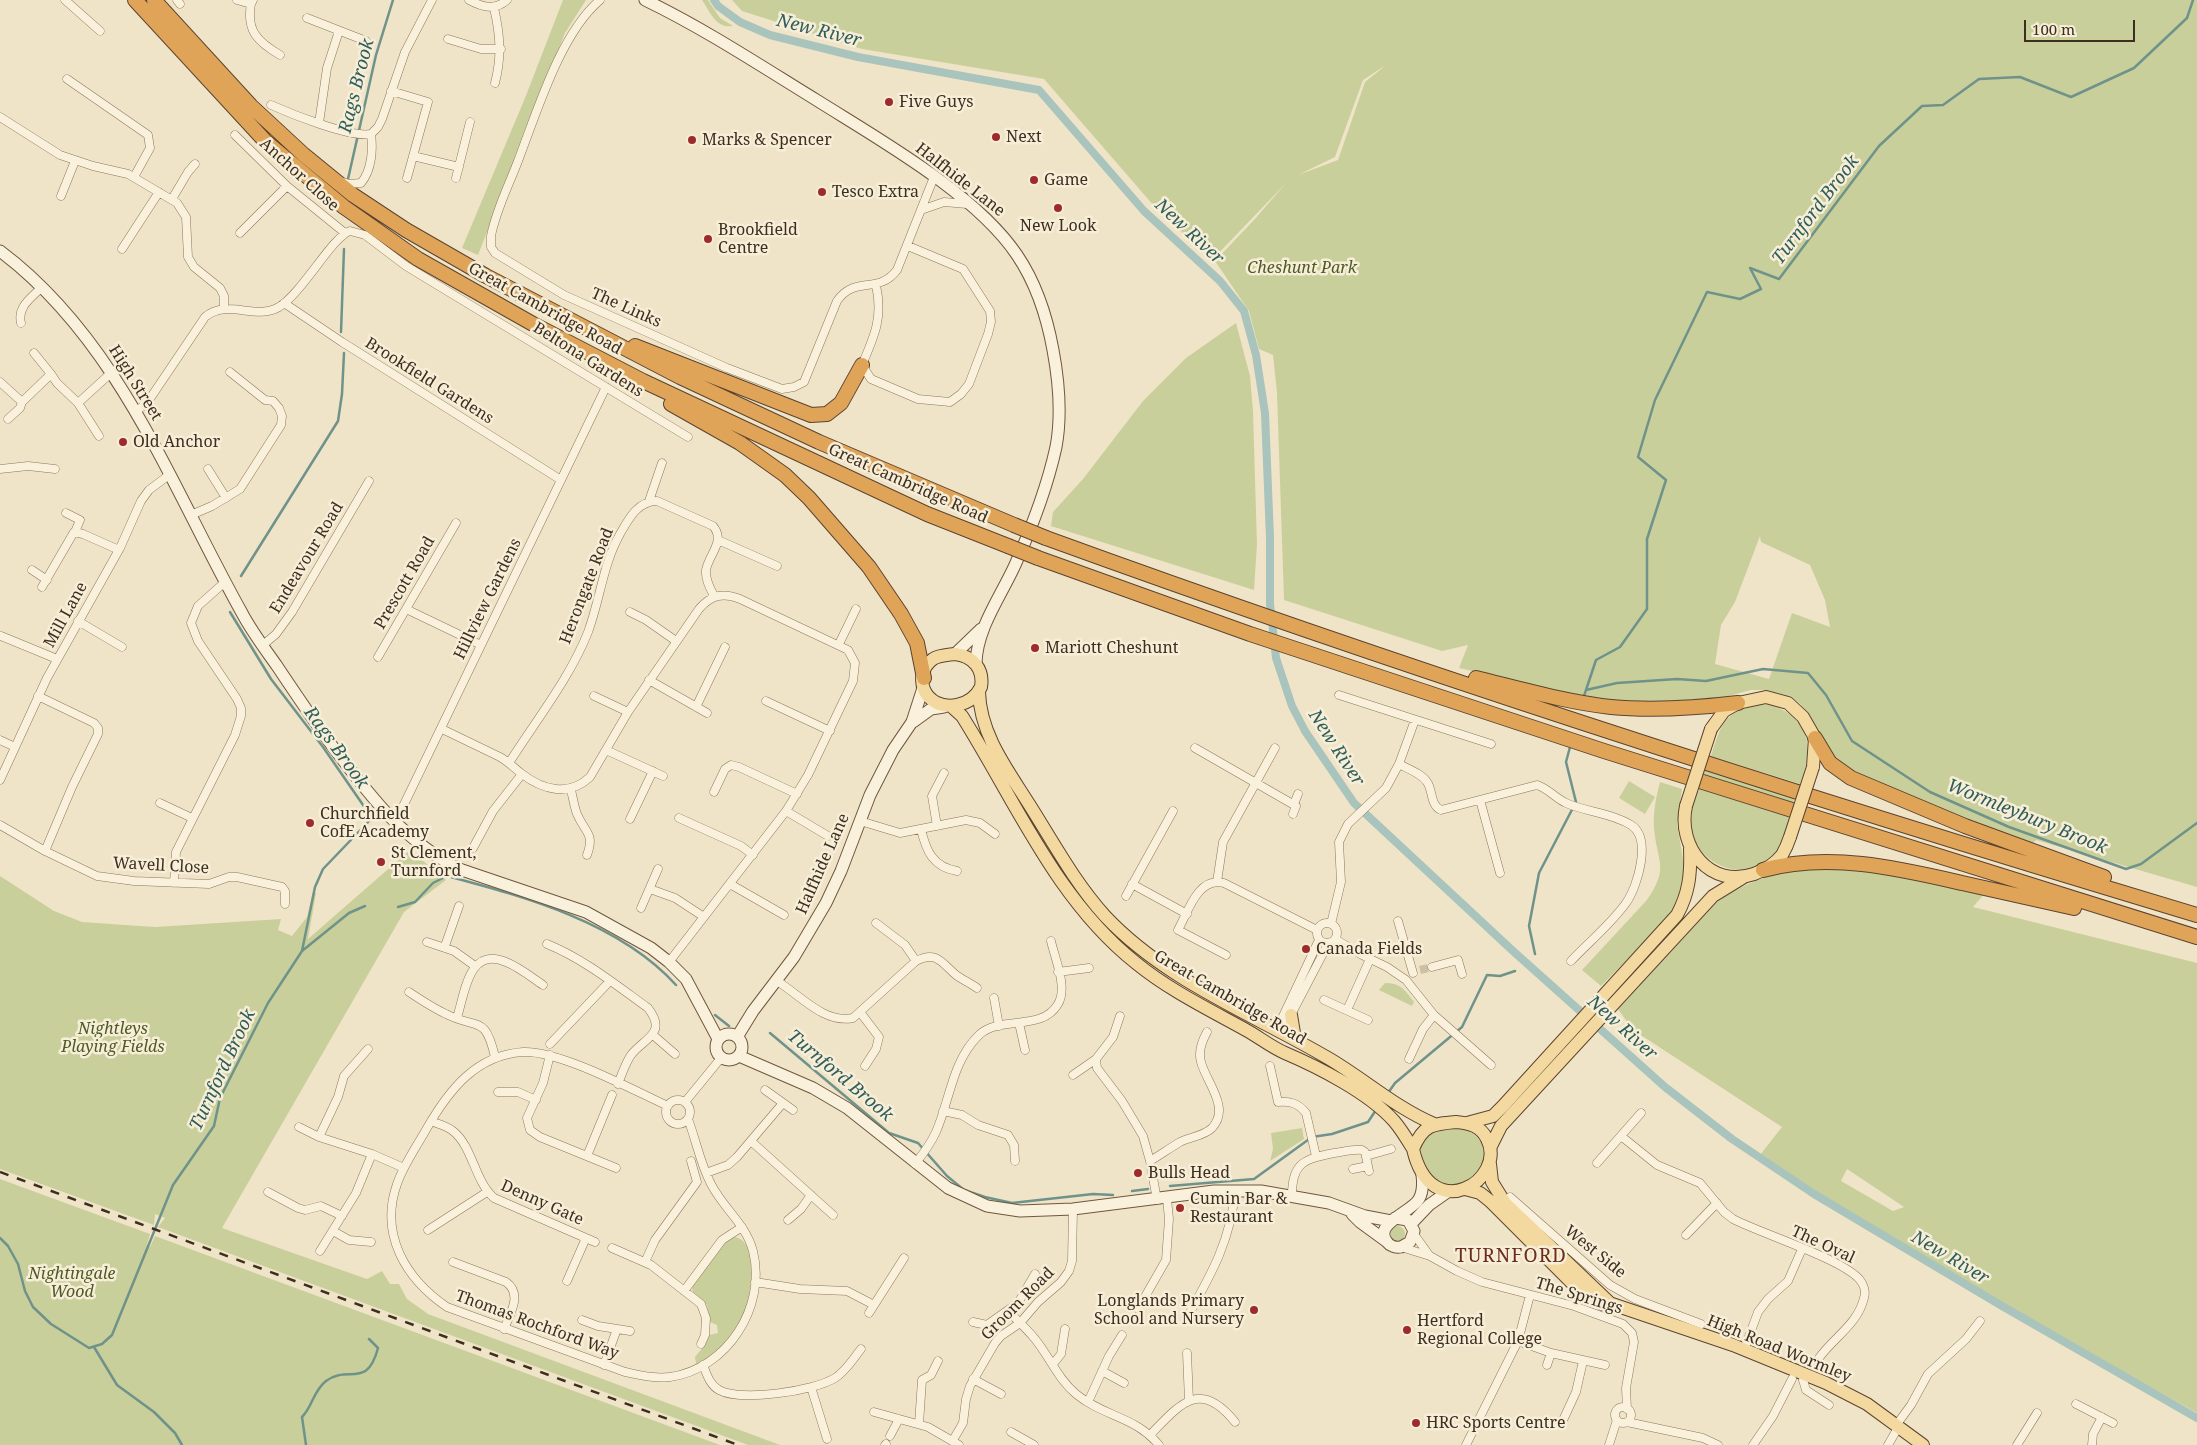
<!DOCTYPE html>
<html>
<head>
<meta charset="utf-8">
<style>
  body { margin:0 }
  #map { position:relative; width:2197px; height:1445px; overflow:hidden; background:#f0e4c8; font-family:"Noto Serif",serif }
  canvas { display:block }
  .scale { position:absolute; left:2024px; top:20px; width:111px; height:22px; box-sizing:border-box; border:2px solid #3d2e20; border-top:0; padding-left:6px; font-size:15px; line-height:18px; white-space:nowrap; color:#3d2e20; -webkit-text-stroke:4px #f7eed8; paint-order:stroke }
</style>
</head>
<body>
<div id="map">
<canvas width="2197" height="1445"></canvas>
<div class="scale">100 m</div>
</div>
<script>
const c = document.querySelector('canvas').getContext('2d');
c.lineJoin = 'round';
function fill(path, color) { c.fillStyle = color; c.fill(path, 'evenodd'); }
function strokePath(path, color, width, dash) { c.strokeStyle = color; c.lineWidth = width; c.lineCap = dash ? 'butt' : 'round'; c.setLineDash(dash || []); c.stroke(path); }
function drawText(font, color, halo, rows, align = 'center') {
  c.font = font + ' "Noto Serif",serif'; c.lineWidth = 5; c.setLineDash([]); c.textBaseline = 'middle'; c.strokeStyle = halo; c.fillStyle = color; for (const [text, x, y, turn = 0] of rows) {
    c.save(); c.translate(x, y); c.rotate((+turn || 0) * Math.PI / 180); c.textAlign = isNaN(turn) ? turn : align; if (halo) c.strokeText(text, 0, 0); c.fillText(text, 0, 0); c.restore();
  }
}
fill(new Path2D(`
  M563 0H586L565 33 478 255 462 248 525 98Z
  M702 0H708L720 18 733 26C716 29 710 12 702 0Z
  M732 0H2197V887L2036 840 2029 847 1858 775 1830 755 1810 717 1800 704 1790 696 1767 690H1751L1725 697 1699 699 1666 702 1614 700 1569 693 1459 668 1468 645 1442 651 1284 600 1277 393 1273 355 1259 349 1249 311 1215 261 1254 220 1286 183 1212 260 1154 206 1044 79 862 49 742 11ZM1386 65 1365 82 1338 160 1298 175 1335 157 1363 80ZM1760 536 1761 542 1810 565 1825 600 1830 627 1792 613 1769 679 1715 664 1721 625 1735 602Z
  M1236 323 1250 376 1253 411 1257 545 1254 590 1051 526 1053 512 1083 479 1143 401 1186 358Z
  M1763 704C1792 707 1813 731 1807 761 1805 769 1802 777 1800 784L1711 756C1722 721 1725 711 1763 704Z
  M1704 767 1795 797 1792 806 1701 777Z
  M1629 781 1655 797 1645 814 1619 798Z
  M1660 782 1682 789 1677 824 1685 871 1676 905 1667 919 1601 986 1582 970 1646 901C1670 868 1657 863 1654 828 1653 811 1656 798 1660 782Z
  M1700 787 1790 817C1787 830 1784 845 1774 855 1743 887 1691 863 1690 820 1690 809 1696 798 1700 787Z
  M410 850 446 880 404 912 222 1228 367 1279 382 1271 390 1284H399L407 1299 428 1314 780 1445H748L158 1227 165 1218 155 1214 154 1225 0 1169V876L54 911 82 922 155 927 281 919 278 930 292 936 307 917 313 892 316 893 308 939Z
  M1806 868 1852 869 1890 873 1986 892 1973 907 2197 963V1413L2046 1329 1844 1209 1760 1155 1782 1127 1633 1030 1618 1009 1717 902C1742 884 1776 871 1806 868ZM1847 1169 1904 1207 1893 1211 1841 1181Z
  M1385 983C1400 982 1406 991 1414 1002L1412 1006 1379 990Z
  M1302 1128 1304 1139 1270 1161 1273 1149 1271 1133Z
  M1454 1129C1492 1127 1494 1174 1460 1184 1456 1184 1452 1186 1448 1186 1442 1185 1436 1180 1430 1178 1417 1144 1412 1134 1454 1129Z
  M0 1179 150 1234 147 1245 150 1247 155 1236 720 1445H0Z
  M1389 1234a8 8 0 1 1 16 0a8 8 0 1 1-16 0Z
  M733 1237C760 1238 751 1295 745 1312 742 1321 736 1331 730 1339 721 1350 708 1358 696 1364L695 1357 704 1346 709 1335 718 1333 717 1325 710 1322 707 1305 693 1292 692 1287C704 1270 715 1248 733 1237Z`), '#c9cf9b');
strokePath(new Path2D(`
  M348 179 376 55 393 0
  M341 332 344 249
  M241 576 338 421 342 394 344 353
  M230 612 271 679 323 747 372 818 323 869 315 887 302 951
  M1586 690 1617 683 1677 679 1706 681 1763 669 1808 673 1826 695 1852 741 1930 792 2009 827 2126 869 2141 864 2197 823
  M1584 696 1596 660 1620 647 1647 609V539L1666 480 1638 457 1655 400 1707 292 1740 299 1761 289 1750 268 1779 279 1879 146 1922 106 1943 105 1979 79 2020 77 2071 97 2134 68 2187 18 2193 0
  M398 907 415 902 433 883 447 876C526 897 620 923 676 985
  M1535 954 1529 926 1539 873 1576 802 1566 762 1570 747
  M715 1015 729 1026
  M770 1033 889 1133 918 1143 947 1176 964 1190 985 1197 1012 1203 1093 1194 1113 1195
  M1388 1093 1395 1083 1462 1027 1487 975 1500 976 1515 971
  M1170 1186 1254 1179 1312 1137 1332 1134 1368 1122 1376 1110
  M1132 1191 1148 1189
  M0 1238 8 1246 18 1264 25 1291 33 1307 51 1324 89 1348 102 1344 112 1335 173 1185 214 1126 220 1098 268 1003 302 951 349 913 365 906
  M94 1347 117 1385 154 1412 175 1433 182 1445
  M306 1445 302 1417C313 1406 313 1391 326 1381 348 1364 367 1390 378 1348L369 1339`), '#6f938a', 2.5);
strokePath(new Path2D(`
  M714 0 718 6 740 22 770 35 858 57 1039 90 1144 211 1220 281 1244 311 1256 355 1265 413 1270 538V604L1276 658 1292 706 1305 731 1354 803 1513 951 1665 1087 1732 1139 1814 1194 2002 1306 2197 1418`), '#a9c4bc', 8);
strokePath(new Path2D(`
  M1420 970 1432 967`), '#ccc0a6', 8, [8, 4]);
const street = new Path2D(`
  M65 0 100 31
  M177 0 180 4
  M237 0 251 4 253 0
  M469 0C482 7 495 11 507 0
  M600 0C560 34 537 112 518 161 509 185 496 210 491 236V247L495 253 564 295 727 368 782 389 794 387 804 382 837 301C855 275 878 295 897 270L934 177
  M251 4C246 31 258 42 280 55
  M494 8C500 34 502 56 495 83
  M307 18 366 41
  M448 39 481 49H501
  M67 79 148 135 150 148 134 177
  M391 91 428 102 407 178
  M271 105C291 114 351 138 371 134
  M0 117 60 155 93 166 128 174 177 203 186 217 188 257 194 267 220 288 224 296V309
  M319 123 327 68 339 31
  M371 134 378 127 382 119 405 52 432 0
  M235 135 287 186 345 233
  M413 156 459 167
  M456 178 470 122
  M340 181 349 184 361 183C372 170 373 149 371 134
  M61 196 75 161
  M172 199 188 172 195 164
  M921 210 944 202 967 204
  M240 233 287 186
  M122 249 159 192
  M876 285C883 317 875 335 862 365L871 379 918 399 950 402 961 394 969 384 988 334 991 322 990 311 963 269 908 246
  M284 303 342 342 561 480
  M21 323C17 307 31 298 41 288
  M34 353 51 374
  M0 382 22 402
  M78 403 111 373
  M135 412 147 403 205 317C228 298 255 321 279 307 303 292 332 237 350 231L365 235 406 266 688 437
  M8 419 20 408 22 402 51 374 57 383 78 403 99 436
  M0 469 28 466 55 469
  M208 469 226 498
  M649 501 662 463
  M66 513 80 520 75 532
  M191 515 212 506 240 489 281 425 282 416 279 408 273 401 265 400 230 372
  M718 540 777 566
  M32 570 47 580
  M42 587 74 532 83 534 119 550
  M406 609 481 645
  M630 612 646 620 676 641
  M78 621 122 647
  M1 636 57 659
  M839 644 856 609
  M263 645 276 634 292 612 369 481
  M378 657 456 523
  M649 680 707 713
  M1339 695 1491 744
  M38 696 94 723 98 728V734L72 787 45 851
  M594 696 628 712
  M766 701 830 731
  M696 707 725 647
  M442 729 500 757C509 762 514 768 522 774 543 790 569 797 590 777L628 712 699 609C711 595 723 592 740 599L848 650 855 663 853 681 808 775 786 811 669 962
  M0 740 15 747
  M1195 748 1296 806 1293 814
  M606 750 663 776
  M509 763C535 722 571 676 588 632 600 600 603 564 620 534 629 518 638 501 657 501L713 526C726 541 709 554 706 570 705 579 710 588 714 596
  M1399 764C1408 769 1421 773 1427 782 1433 790 1430 805 1441 810L1537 785C1549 789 1555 798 1566 803 1586 812 1612 813 1631 825 1652 838 1638 886 1626 903 1611 924 1589 942 1571 961
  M0 780 47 678 120 548 141 501 149 490 169 475
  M571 790C573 798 574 806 577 814 585 833 595 833 587 855
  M714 792 725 769 731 765 739 767 797 794
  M1480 800 1500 873
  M160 803 192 818
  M1294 804 1298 794
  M786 811 828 836
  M679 818 741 846 753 855
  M630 819 653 771
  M860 821 900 833 966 820 980 823 995 834
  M395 823 606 387
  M0 825 45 851 97 876 134 881 209 884 229 877H237L282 887 285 891V904
  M937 826 932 796 944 773
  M921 829C926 851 933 867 957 871
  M473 848 493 811 522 774
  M1217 882 1223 842 1275 748
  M174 883 176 852 235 735 241 716V708L237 699 198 641 191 623 198 606 225 582
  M730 884 784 915
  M1132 884 1187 914
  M650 889 675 898 704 917
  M1126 896 1173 811
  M641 908 658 869
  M1398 921 1413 973
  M1317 933a10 10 0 1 1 20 0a10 10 0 1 1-20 0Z
  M876 923 905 945 916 961
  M1331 924 1341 882 1339 842 1348 824 1386 788 1399 764 1415 720
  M1335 939 1362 955 1387 967 1406 980 1434 1015 1491 1065
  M427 942 454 951 475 966
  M547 944C584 959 616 985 648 1008 668 1034 644 1038 631 1055 625 1064 622 1074 618 1084
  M445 946 459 906
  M1226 955 1178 930C1188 912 1198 876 1224 883L1317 930
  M1432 967 1458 960 1462 974
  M1058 972 1089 968
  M777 981C800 995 824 1024 853 1018L916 961C936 950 942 963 956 975 963 980 970 983 977 988
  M409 992C421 1000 433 1008 446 1014 478 1030 485 1014 495 1057
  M994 998 999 1026
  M1324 1000 1368 1020
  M1347 1010 1370 959
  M860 1012 879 1037 876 1049 865 1066
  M1120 1016 1113 1037 1096 1059 1097 1068 1122 1101 1143 1136 1150 1161 1157 1200
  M457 1018C465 992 469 946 506 962 519 967 531 977 543 985
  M1019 1023 1025 1050
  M1277 1029 1319 940
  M1282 1032 1328 944
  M653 1035 675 1054
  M550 1044 609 982
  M550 1055 543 1083 527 1118 530 1130 540 1137 616 1168
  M1409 1059 1423 1029 1434 1015
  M1270 1066 1278 1102C1290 1101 1298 1103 1306 1113L1316 1156
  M1073 1075 1096 1059
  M765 1090 793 1110
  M498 1092H518L536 1100
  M666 1112a12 12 0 1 1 24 0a12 12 0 1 1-24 0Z
  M685 1102 721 1058
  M668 1106C633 1090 559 1050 523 1052 476 1055 449 1090 427 1128 417 1146 404 1164 397 1184 379 1235 406 1279 447 1307L625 1372C640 1375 655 1379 670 1377 727 1369 767 1307 753 1251 746 1224 723 1208 711 1184 700 1163 696 1140 688 1119
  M943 1111 962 1115 978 1125 1008 1135 1014 1145 1015 1161
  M431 1121C438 1124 447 1126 453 1131 473 1147 474 1180 494 1198L595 1242
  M299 1127 319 1137 372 1154 404 1168
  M1621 1136 1657 1165 1700 1183 1724 1212 1733 1219C1762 1234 1843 1259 1860 1280 1864 1285 1866 1292 1864 1298 1858 1324 1833 1338 1819 1358
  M319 1137 338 1097 344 1076 368 1049
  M752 1142 833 1215
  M587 1156 612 1095
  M1366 1156 1391 1149
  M1150 1161C1160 1155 1170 1148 1180 1142 1190 1137 1204 1136 1212 1128 1231 1108 1206 1082 1201 1062 1198 1052 1202 1041 1207 1032
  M1597 1163 1641 1113
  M915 1164C923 1154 931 1143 936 1132 950 1100 952 1061 979 1035 1000 1015 1042 1032 1058 1004 1068 988 1055 959 1051 941
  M1353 1169 1368 1166
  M706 1173 728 1165 737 1157 783 1103
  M268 1192 298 1208 305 1210 321 1206 342 1216
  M1292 1195C1292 1162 1305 1159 1334 1153 1343 1152 1352 1149 1362 1150L1365 1152 1369 1171
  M1510 1197 1610 1285 1635 1299 1701 1324
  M788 1220 801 1209 811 1195
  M428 1230 487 1192
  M333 1231 349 1240 371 1242
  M1414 1234 1429 1255
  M1686 1235 1717 1203
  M1401 1247 1430 1256 1457 1271 1482 1282 1574 1306 1623 1324 1632 1333 1634 1342 1626 1388 1627 1409
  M612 1248 651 1265 701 1304 706 1318 705 1335 701 1344
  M320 1251 356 1193 372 1154
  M453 1262 506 1282C523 1294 510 1314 504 1329
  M645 1262 655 1240 697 1182 691 1161
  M567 1281 586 1238
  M755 1282 800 1289 847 1291 874 1305
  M684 1291 722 1240 742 1227
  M1138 1309 1166 1260 1169 1219 1167 1199
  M1008 1311C1017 1320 1027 1329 1035 1339 1049 1356 1058 1379 1076 1394 1104 1417 1135 1416 1159 1445
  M869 1313 904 1258
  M1189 1314C1212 1273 1231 1239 1235 1191
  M582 1320 598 1326 630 1331
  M973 1322 987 1325 1018 1303 1035 1274
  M1518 1341 1551 1353
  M1744 1350 1758 1312 1768 1299 1788 1281 1802 1249
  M1187 1353 1189 1401
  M1053 1364 1061 1354 1065 1329
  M604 1365 617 1329
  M703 1365C707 1375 710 1385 719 1390 741 1402 814 1391 835 1378 846 1371 853 1359 861 1349
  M1547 1365 1551 1353 1605 1365
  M1102 1371 1124 1383
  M1805 1374 1803 1380 1806 1390 1829 1405
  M973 1379 1001 1394
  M811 1387 827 1439
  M1088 1402 1109 1356 1122 1335
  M2076 1404 2113 1423
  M1615 1415a8 8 0 1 1 16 0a8 8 0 1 1-16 0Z
  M874 1412 928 1427 959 1445
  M1564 1418 1576 1392 1583 1361
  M1627 1422 1703 1438 1718 1445
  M919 1424 922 1380 931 1375 938 1361
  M1897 1424 1911 1405 1928 1374 1966 1339 1980 1321
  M1011 1432 1034 1445
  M1150 1435C1181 1403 1200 1379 1235 1422
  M890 1436 899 1419
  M953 1440 963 1423 966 1399 970 1386 995 1343 1001 1336 1020 1323 1038 1302 1061 1282 1069 1271 1072 1261 1073 1209
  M885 1445 886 1444
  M1466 1445 1518 1341 1530 1295
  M1609 1445 1617 1420
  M1753 1445 1773 1416 1792 1379
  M1888 1445 1899 1426
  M2017 1445 2037 1413
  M2092 1445 2093 1434 2102 1417`);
const secondary = new Path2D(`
  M645 0C705 29 761 66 818 101 880 140 976 194 1017 255 1036 283 1047 317 1053 350 1059 382 1062 415 1056 447 1047 488 1032 527 1015 565 1001 596 977 628 976 663
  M0 251C119 340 172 488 242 613 252 632 265 649 277 666 295 693 313 720 333 747 370 796 405 843 462 870L586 912 651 948 669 962 686 979 718 1039
  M955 654 981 629
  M913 722 931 709 944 707
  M716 1047a13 13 0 1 1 26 0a13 13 0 1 1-26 0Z
  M737 1037 753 1011 794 957 826 903 841 871 870 795 893 750 912 722 923 688
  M739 1056 813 1088 847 1108 948 1188 987 1206 1020 1211 1073 1209 1214 1191H1261L1329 1203 1365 1216 1391 1221
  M1352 1214 1360 1222 1386 1241
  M1395 1218 1408 1220 1414 1231 1410 1242 1401 1247C1396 1248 1390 1246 1387 1242 1372 1224 1412 1212 1419 1199 1423 1192 1423 1183 1422 1175
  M1411 1224 1429 1205 1449 1191`);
const primary = new Path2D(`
  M955 654C973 656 984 669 981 687 976 697 968 703 957 705 924 711 911 675 933 659 939 655 948 655 955 654Z
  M979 692C980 734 1007 769 1029 804 1053 842 1075 883 1105 916 1166 981 1253 1014 1328 1058 1364 1079 1396 1108 1434 1124
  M951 706 962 716C1015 800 1056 900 1136 963 1169 990 1208 1009 1246 1030 1259 1037 1271 1047 1285 1053 1318 1067 1369 1093 1394 1121 1401 1129 1407 1139 1413 1149
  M1711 729 1724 711 1738 703 1766 697 1788 703 1803 717 1815 738 1813 767
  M1686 806C1677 847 1710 889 1754 874 1765 870 1775 864 1782 855 1785 850 1788 843 1790 837
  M1291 1015 1295 1039
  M1456 1122C1469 1123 1481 1126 1487 1139 1508 1179 1431 1228 1413 1149 1423 1125 1432 1124 1456 1122Z
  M1467 1123 1493 1116 1503 1106 1677 915C1689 893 1691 874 1690 849
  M1491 1146 1501 1126 1713 896 1744 877
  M1490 1164 1492 1182 1505 1203 1611 1304
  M1465 1189 1480 1193 1490 1201 1577 1288 1603 1304H1612L1733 1345 1826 1383 1867 1404 1923 1445`);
const highway = new Path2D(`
  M135 0 266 142 344 207 418 259 533 324 643 381 927 514 1008 546
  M154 0 251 106 304 155 353 195 406 230 486 276 680 377 819 442 1014 525
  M635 346 811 415 827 414 841 403 862 365
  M671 404 740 443 785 475 809 498 869 567 901 614 917 643 924 678
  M1046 538C1425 676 1810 799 2197 915
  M1038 558 1250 634 1604 751 2197 937
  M1476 678C1521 689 1566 702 1611 707 1653 711 1696 708 1738 703
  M1815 738 1830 763 1851 778 1965 826 2104 877
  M1763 870C1829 852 1897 868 1962 883 1999 891 2037 900 2074 908`);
strokePath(street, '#8d765c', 9);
strokePath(secondary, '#6f573f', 13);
strokePath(primary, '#5b4430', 14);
strokePath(highway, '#5b4430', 16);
strokePath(street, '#faf1dc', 8);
strokePath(secondary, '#faf1dc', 11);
strokePath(primary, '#f3d9a0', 12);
strokePath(highway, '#e0a458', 14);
strokePath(new Path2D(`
  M0 1172 738 1445`), '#3d2e20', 2.5, [9, 9]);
const primaryBridge = new Path2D(`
  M1686 806 1711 729
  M1790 837 1813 767`);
const highwayBridge = new Path2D(`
  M1014 525 1046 538
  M1008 546 1038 558`);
strokePath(primaryBridge, '#5b4430', 14, []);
strokePath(highwayBridge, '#5b4430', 16, []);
strokePath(primaryBridge, '#f3d9a0', 12);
strokePath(highwayBridge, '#e0a458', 14);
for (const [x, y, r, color] of [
  [889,102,5,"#9e2a2b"],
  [996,137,5,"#9e2a2b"],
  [692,140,5,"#9e2a2b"],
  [1034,180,5,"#9e2a2b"],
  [822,192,5,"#9e2a2b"],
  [1058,208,5,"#9e2a2b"],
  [708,239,5,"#9e2a2b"],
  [123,442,5,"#9e2a2b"],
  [1035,648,5,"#9e2a2b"],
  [310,823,5,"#9e2a2b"],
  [381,862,5,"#9e2a2b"],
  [1306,949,5,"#9e2a2b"],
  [1138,1173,5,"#9e2a2b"],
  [1180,1208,5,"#9e2a2b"],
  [1254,1310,5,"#9e2a2b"],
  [1407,1330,5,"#9e2a2b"],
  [1416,1423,5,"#9e2a2b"]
]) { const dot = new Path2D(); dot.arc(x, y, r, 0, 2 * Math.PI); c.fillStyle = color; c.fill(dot); strokePath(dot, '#f7eed8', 2); }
drawText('16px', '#3d2e20', '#f7eed8', [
  ["Five Guys",899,102],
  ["Next",1006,137],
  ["Marks & Spencer",702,140],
  ["Game",1044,180],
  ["Tesco Extra",832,192],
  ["New Look",1058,226,"center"],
  ["Brookfield",718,230],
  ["Centre",718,248],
  ["Old Anchor",133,442],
  ["Mariott Cheshunt",1045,648],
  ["Churchfield",320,814],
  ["CofE Academy",320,832],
  ["St Clement,",391,853],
  ["Turnford",391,871],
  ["Canada Fields",1316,949],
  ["Bulls Head",1148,1173],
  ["Cumin Bar &",1190,1199],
  ["Restaurant",1190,1217],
  ["Longlands Primary",1244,1301,"right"],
  ["School and Nursery",1244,1319,"right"],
  ["Hertford",1417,1321],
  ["Regional College",1417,1339],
  ["HRC Sports Centre",1426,1423]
], 'left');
drawText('16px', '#3d2e20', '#f7eed8', [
  ["Anchor Close",299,175,42],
  ["Halfhide Lane",960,180,38],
  ["The Links",626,308,24],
  ["Great Cambridge Road",545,309,29],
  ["Beltona Gardens",588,360,32],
  ["Brookfield Gardens",429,381,32],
  ["High Street",135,383,58],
  ["Great Cambridge Road",908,484,24],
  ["Endeavour Road",307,558,-59],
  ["Prescott Road",405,583,-60],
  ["Herongate Road",587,586,-69],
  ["Hillview Gardens",488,599,-64],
  ["Mill Lane",66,615,-61],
  ["Halfhide Lane",823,864,-66],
  ["Wavell Close",161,866,3],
  ["Great Cambridge Road",1230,998,30],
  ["Denny Gate",542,1203,24],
  ["The Oval",1823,1245,25],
  ["West Side",1595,1252,39],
  ["The Springs",1579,1296,17],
  ["Groom Road",1018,1304,-45],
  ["Thomas Rochford Way",537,1325,20],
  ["High Road Wormley",1779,1349,22]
]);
drawText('italic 16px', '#4d5a26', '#f7eed8', [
  ["Cheshunt Park",1302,268],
  ["Nightleys",113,1029],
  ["Playing Fields",113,1047],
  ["Nightingale",72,1274],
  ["Wood",72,1292]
]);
drawText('italic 18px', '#2f5d5a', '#f7eed8', [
  ["New River",819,31,14],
  ["Rags Brook",357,86,-76],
  ["Turnford Brook",1816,210,-53],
  ["New River",1189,232,43],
  ["Rags Brook",336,748,54],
  ["New River",1336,748,57],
  ["Wormleybury Brook",2027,817,22],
  ["New River",1622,1028,42],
  ["Turnford Brook",223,1070,-65],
  ["Turnford Brook",840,1076,40],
  ["New River",1950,1258,31]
]);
c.letterSpacing = '1px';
drawText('19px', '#6b2e1e', '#f7eed8', [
  ["TURNFORD",1511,1257]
]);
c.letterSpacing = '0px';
</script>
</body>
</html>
